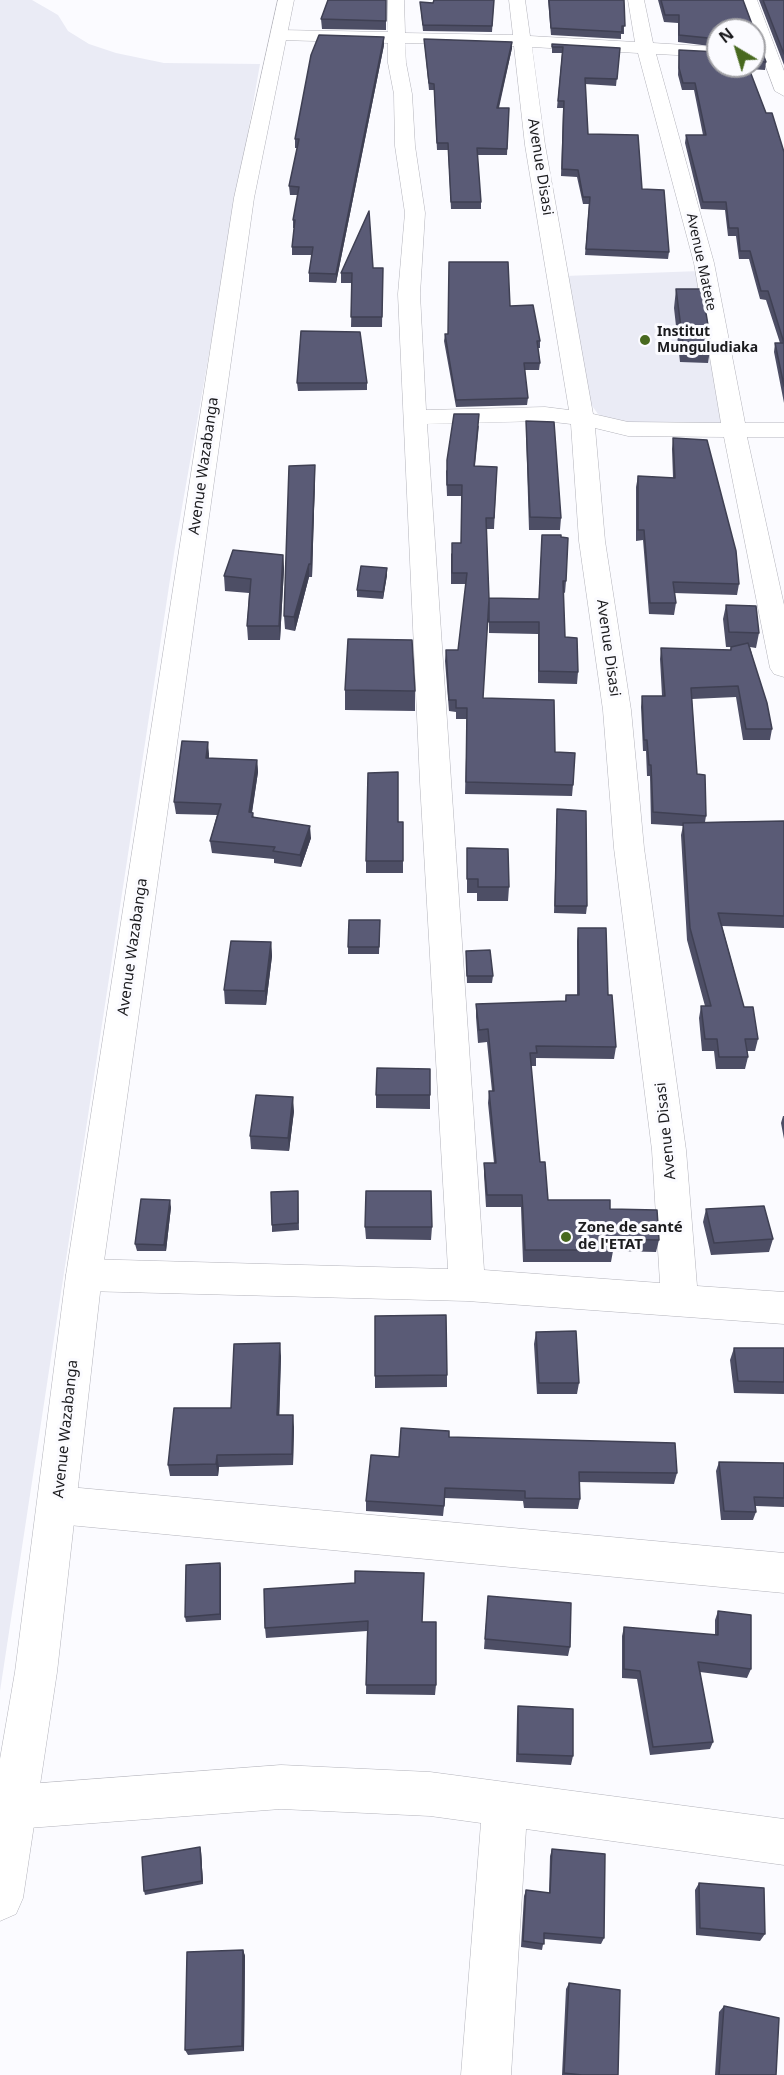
<!DOCTYPE html>
<html>
<head>
<meta charset="utf-8">
<style>
  body { margin:0 }
  #map { position:relative; width:784px; height:2075px; overflow:hidden; background:#fbfbff; font-family:"Noto Sans",sans-serif }
  canvas { display:block }
  .north { position:absolute; left:706px; top:18px; width:60px; height:60px; box-sizing:border-box; background:#fbfbff; border:2px solid #a1a1a5; border-radius:50%; rotate:322deg; font-size:16px; font-weight:700; line-height:24px; text-align:center; color:#1b1b1e }
  .north::after { content:''; display:block; margin:auto; width:21px; height:27px; background:#48691f; clip-path:polygon(50% 0,100% 100%,50% 72%,0 100%) }
</style>
</head>
<body>
<div id="map">
<canvas width="784" height="2075"></canvas>
<div class="north">N</div>
</div>
<script>
const c = document.querySelector('canvas').getContext('2d');
c.lineJoin = 'round';
function fill(path, color) { c.fillStyle = color; c.fill(path, 'evenodd'); }
function strokePath(path, color, width, dash) { c.strokeStyle = color; c.lineWidth = width; c.lineCap = dash ? 'butt' : 'round'; c.setLineDash(dash || []); c.stroke(path); }
function drawText(font, color, halo, rows, align = 'center') {
  c.font = font + ' "Noto Sans",sans-serif'; c.lineWidth = 6; c.setLineDash([]); c.textBaseline = 'middle'; c.strokeStyle = halo; c.fillStyle = color; for (const [text, x, y, turn = 0] of rows) {
    c.save(); c.translate(x, y); c.rotate((+turn || 0) * Math.PI / 180); c.textAlign = isNaN(turn) ? turn : align; if (halo) c.strokeText(text, 0, 0); c.fillText(text, 0, 0); c.restore();
  }
}
fill(new Path2D(`
  M0 0H32L58 15 68 31 89 44 116 53 164 63 260 64 175 547 0 1691Z
  M700 271 728 426 613 423 598 414 590 403 565 276Z`), '#eaebf5');
const minor = new Path2D(`
  M388 0H404L405 33 513 35 509 0H525L530 36 635 42 628 0H644L653 43 718 47V57L656 54 714 263 745 423H784V437H747L784 605V677L774 674 770 668 724 437 628 436 595 428 605 541 631 710 644 848 686 1150 697 1286 784 1292V1324L467 1301 84 1291 71 1286 66 1275 71 1264 84 1259 448 1269 420 782 398 294 405 213 395 146 394 94 388 63V43L279 40 270 35 279 30 388 32ZM405 43 514 46 525 145 569 410 545 407 426 410 420 294 425 213 415 146 412 94 406 63ZM532 47 638 53 694 263 721 423 628 422 593 414 545 145ZM545 421 571 424 579 541 603 710 614 848 652 1150 660 1283 484 1270 427 424Z
  M741 0H757L784 71V96L775 91Z
  M58 1486 784 1553V1593L58 1524 44 1518 38 1505 44 1492Z
  M281 1765 430 1772 784 1819V1865L526 1829 511 2075H461L481 1823 430 1816 281 1809 15 1829 0 1823V1791L15 1785Z`);
const major = new Path2D(`
  M278 0H294L254 198 102 1275 57 1672 23 1898 16 1914 0 1921V1759L15 1672 66 1275 234 198Z`);
strokePath(minor, '#b3b3bb', 1);
strokePath(major, '#b3b3bb', 1);
fill(minor, '#fff');
fill(major, '#fff');
fill(new Path2D(`
  M322 0H386V30L322 29 321 19 328 0Z
  M494 0 492 32 423 31 420 2 433 3Z
  M548 0H624V34H621V39L551 35Z
  M658 0H743L766 62 765 70 749 69 766 113 784 152V403L774 352 775 343H780L766 300 760 299 749 259H739L736 236H728L725 210 701 209 685 143 686 135H703L694 90H682L678 75 679 50 718 66H754V30H718V47L678 42V23L664 22Z
  M759 0H784V65Z
  M424 39 512 42V48L499 108H509L507 155H477L481 202V209H451L448 150H437L434 90H429Z
  M552 44 620 48 616 86 585 84 588 134 642 189 669 252 668 259 585 255 589 204H583L577 177 561 176 563 108H557L562 53H552Z
  M384 45 336 283 309 282V273L312 255H292V247L294 228H293V220L298 195H290L289 186 297 148H295V139Z
  M373 268H383L382 327H351L352 283H341V273Z
  M676 289 711 343 708 363 680 362 674 308Z
  M510 306 540 341V348H538L540 363 539 370H524L528 398 527 405 456 407 444 341 445 334H448Z
  M297 383H367V390L298 391Z
  M526 421 561 518 560 530H529L526 433Z
  M479 425 475 466 497 467 494 529H487L483 698 555 752 573 785 572 796 465 794 467 719H456V712L449 711 445 661 446 650H458L466 584H451V554L461 543 462 496H447L446 471Z
  M673 438 739 584 737 595 674 593 676 603 674 615 649 614 643 540 636 541V487L638 476 673 478 672 449Z
  M315 478 312 577H309L295 631 285 629 284 616Z
  M542 535 566 581 565 593 563 592 565 637 578 672 577 684 538 683V634L489 633V610L539 599Z
  M283 555 284 569 280 640H248L247 626 249 593 225 591 224 576Z
  M387 575 383 599 357 597V590Z
  M726 605 759 633 756 648 750 647 772 729 770 740H743L736 697 692 699 697 774 706 816 705 822 784 821V928L722 926 744 1007 758 1039 755 1051H747L748 1057 745 1069H716L714 1051H702L699 1018 701 1006H705L687 940 681 835 683 826 651 824 650 776H647L646 751H643L641 707 642 696H662L660 659 661 648 730 650 731 647H726L723 619Z
  M345 690 415 691V711L345 710Z
  M209 754V758L257 760 258 772 252 813H253L254 818 311 838 301 867 274 863V859L212 853 210 841 217 815 176 814 174 802Z
  M557 809 587 906 586 914 554 913Z
  M398 822H403V873H366V861Z
  M467 848 509 887 508 901H477V893H467Z
  M380 920 379 954H348V947Z
  M578 928 608 995 616 1047 614 1059 536 1058V1066H531L540 1162 548 1200 610 1209 659 1240 656 1252 613 1251 611 1262H523L521 1207H486L484 1175V1163H494L488 1103 489 1091H492L487 1042 478 1043 476 1017V1004L565 1001 566 995H577V941Z
  M271 942 272 956 266 1005 225 1004 224 990Z
  M466 951 493 976 492 983H467Z
  M430 1069V1109L376 1108V1095Z
  M294 1111 289 1151 251 1149 250 1136Z
  M783 1116H784V1139L781 1123Z
  M298 1191 299 1230 272 1232V1225Z
  M171 1207 166 1251H137L135 1244Z
  M706 1209 773 1239 769 1252 711 1255 703 1222Z
  M365 1227H432L431 1240 366 1239Z
  M375 1316 447 1375V1387L375 1388Z
  M536 1332 579 1383 577 1394H537L534 1344Z
  M734 1348H784V1394L734 1393 730 1360Z
  M281 1356 279 1415 294 1427 293 1465 219 1467 218 1476H170L168 1465 231 1408Z
  M449 1437 677 1473 674 1484 579 1482 580 1499 578 1509 524 1508 523 1501 445 1498 443 1516 366 1511V1501L399 1457Z
  M719 1462 784 1463V1507L756 1506V1512L753 1520H721L716 1471Z
  M221 1568V1620L186 1622 185 1617Z
  M264 1589 422 1622 436 1685 435 1695 366 1694 367 1631 266 1638 265 1628Z
  M488 1596 570 1647 568 1656 484 1649Z
  M718 1611 751 1669 747 1678 700 1672 713 1742 710 1749 650 1755 637 1679 622 1678V1636L624 1627 715 1635V1620Z
  M518 1706 573 1756 571 1765 516 1762 517 1715Z
  M200 1847 201 1851 203 1884 145 1895 144 1891Z
  M552 1849 604 1938 601 1944 544 1939 542 1950 521 1947 524 1896 526 1890 549 1893 550 1856Z
  M699 1883 765 1934 760 1941 696 1935 695 1890Z
  M243 1950 245 1956 244 2051 188 2055 185 2050Z
  M569 1983 618 2075H562L566 1989Z
  M724 2006 776 2075H715L719 2012Z`), '#4d4e65');
fill(new Path2D(`
  M384 37V45L336 283V274Z
  M512 42V48L497 114V108Z
  M315 465V478L312 577 311 564Z
  M283 555 284 569 280 640 279 626Z
  M309 564V577L295 631 294 617Z
  M387 568V575L383 599V592Z
  M208 742 209 754 207 770 206 758Z
  M257 760 258 772 250 824 249 812Z
  M310 826 311 838 301 867 300 855Z
  M271 942 272 956 266 1005 265 991Z
  M293 1097 294 1111 289 1151 288 1138Z
  M170 1200 171 1207 166 1251 164 1245Z
  M280 1343 281 1356 279 1427 277 1415Z
  M293 1415 294 1427 293 1465 292 1454Z
  M217 1455 219 1467 218 1476 216 1464Z
  M220 1563 221 1568V1620L220 1614Z
  M200 1847 201 1851 203 1884 202 1881Z
  M243 1950 245 1956 244 2051 242 2046Z`), '#3f4053');
const building = new Path2D(`
  M328 0H386V21L321 19Z
  M434 0H494L492 26 423 25 420 2 433 3Z
  M549 0H624L625 26H622V32L551 28Z
  M661 0H743L766 62H754V30H718V39L679 35V15H665Z
  M763 0H784V54Z
  M319 35 384 37 336 274 309 273 313 247H292L295 220H293L299 187 289 186 299 139H295L311 55Z
  M424 39 512 42 497 108H509L507 149 477 148 481 202H451L448 143H437L434 84 429 83Z
  M552 44 620 48 617 79 585 78 588 134 638 135 642 189 664 190 669 252 586 249 590 197H583L578 170 562 169 564 101H558L563 47H552Z
  M679 50 718 52V66H748L766 113H772L784 152V343L768 291H761L750 251H740L738 228H729L726 202H703L686 135H706L695 83H683L679 68Z
  M369 211 373 268H383L382 317H351L352 273H341Z
  M449 262H508L510 306 533 305 540 341H537L540 363H524L528 398 456 400 445 334H448Z
  M676 289H702L711 343H683Z
  M301 331 360 332 367 383H297Z
  M775 343H784V386Z
  M454 414H479L474 466 497 467 494 518H486L489 599 483 698 554 700 555 752 575 753 573 785 466 782 467 708H456V700H449L446 650H458L467 573H452V543H461L462 485H447V460Z
  M526 421 554 422 561 518 530 517Z
  M673 438 707 440 736 551 739 584 673 582 676 603H650L644 530H638V476L675 478Z
  M315 465 311 564H309L294 617 284 616 289 466Z
  M542 535H561V537L568 538 566 581H563L565 637 577 638 578 672 539 671V622H489V598L539 599Z
  M233 550 283 555 279 626H247L251 579 224 576Z
  M361 566 387 568 383 592 357 590Z
  M726 605 756 606 759 633 729 632Z
  M348 639 412 640 415 691 345 690Z
  M748 643 767 703 772 729H746L738 686 691 688 697 774 705 775 706 816 653 812 651 765H649L647 740H644L642 696H665L661 648 731 650V647Z
  M182 741 208 742 206 758 257 760 249 812 253 813 252 817 310 826 300 855 273 851 275 847 210 841 221 804 174 802Z
  M398 772V822H403V861H366L368 773Z
  M557 809 586 811 587 906H555Z
  M784 821V916L718 913 744 1007H753L758 1039H745L748 1057H719L717 1039H705L701 1006H711L690 928 683 823Z
  M467 848 508 849 509 887H478V879H467Z
  M349 920H380L379 947H348Z
  M578 928H606L608 995H612L616 1047 536 1046 537 1053H530L540 1162H545L548 1200H610V1209L657 1210 659 1240 613 1239 614 1250H525L522 1195H487L484 1163H496L489 1091H494L488 1029 479 1030 476 1004 566 1001V995H579Z
  M231 941 271 942 265 991 224 990Z
  M490 950 493 976H467L466 951Z
  M377 1068 430 1069V1095H376Z
  M256 1095 293 1097 288 1138 250 1136Z
  M298 1191V1223L272 1225 271 1192Z
  M366 1191H431L432 1227H365Z
  M141 1199 170 1200 164 1245 135 1244Z
  M764 1206 773 1239 714 1243 706 1209Z
  M446 1315 447 1375 375 1376V1316Z
  M576 1331 579 1383H539L536 1332Z
  M280 1343 277 1415H293L292 1454 217 1455 216 1464 168 1465 174 1408H231L234 1344Z
  M734 1348H784V1382L738 1381Z
  M401 1428 449 1431V1437L675 1443 677 1473 579 1472 580 1499 525 1498V1491L445 1488 444 1506 366 1501 371 1455 399 1457Z
  M719 1462 784 1463V1498L754 1497 756 1512 724 1511Z
  M220 1563V1614L185 1617 186 1565Z
  M355 1571 424 1573 422 1622H436V1685H366L368 1621 265 1628 264 1589 355 1583Z
  M488 1596 571 1603 570 1647 485 1639Z
  M718 1611 751 1615V1669L698 1662 713 1742 653 1747 640 1671 624 1669V1627L718 1635Z
  M518 1706 573 1709V1756L518 1754Z
  M200 1847 202 1881 144 1891 142 1857Z
  M552 1849 605 1854 604 1938 544 1933V1944L523 1941 526 1890 550 1893Z
  M699 1883 764 1888 765 1934 700 1928Z
  M243 1950 242 2046 185 2050 187 1952Z
  M569 1983 620 1990 618 2075H582L564 2073Z
  M724 2006 779 2018 776 2075H719Z`);
fill(building, '#5a5b76');
strokePath(building, '#3f4053', 1.5);
for (const [x, y, r, color] of [
  [645,340,6,"#48691f"],
  [566,1237,6,"#48691f"]
]) { const dot = new Path2D(); dot.arc(x, y, r, 0, 2 * Math.PI); c.fillStyle = color; c.fill(dot); strokePath(dot, '#fbfbff', 2); }
drawText('14px', '#1b1b1e', '#fbfbff', [
  ["Avenue Matete",701,262,78]
]);
drawText('bold 14px', '#1b1b1e', '#fbfbff', [
  ["Institut",657,332],
  ["Munguludiaka",657,348]
], 'left');
drawText('15px', '#1b1b1e', '#fbfbff', [
  ["Avenue Disasi",540,167,81],
  ["Avenue Wazabanga",204,466,-82],
  ["Avenue Disasi",608,648,82],
  ["Avenue Wazabanga",133,947,-82],
  ["Avenue Disasi",666,1131,-96],
  ["Avenue Wazabanga",66,1429,-84]
]);
drawText('bold 15px', '#1b1b1e', '#fbfbff', [
  ["Zone de santé",578,1228],
  ["de l'ETAT",578,1245]
], 'left');
</script>
</body>
</html>
